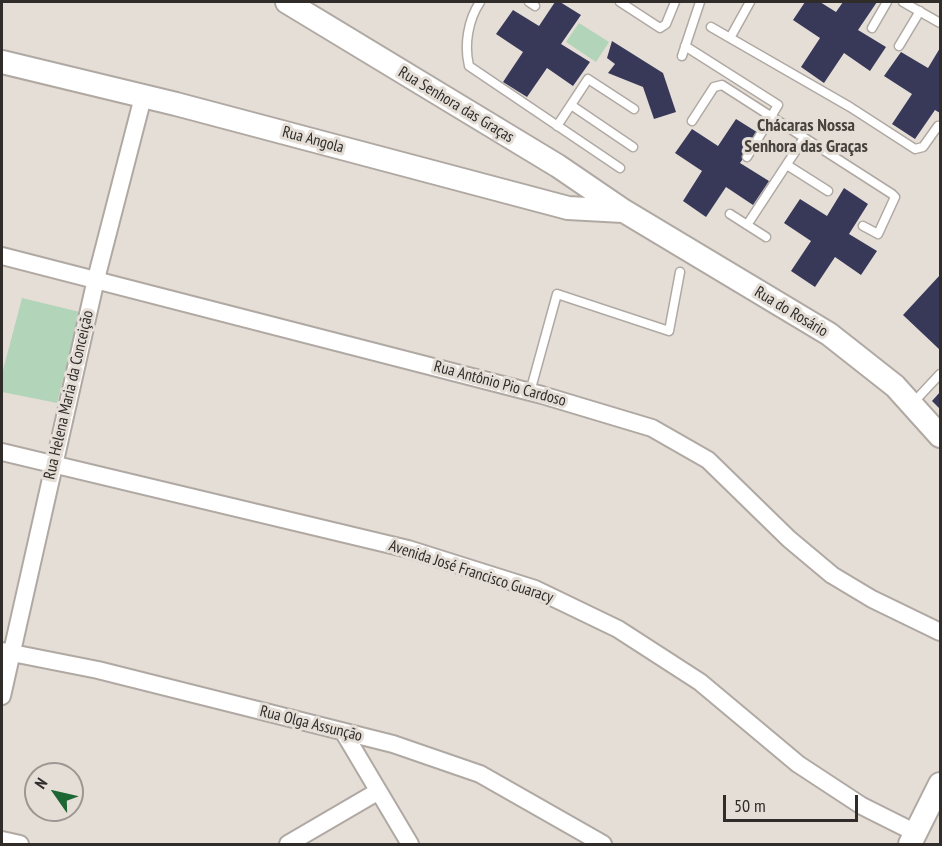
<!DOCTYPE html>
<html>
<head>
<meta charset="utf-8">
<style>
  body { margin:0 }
  #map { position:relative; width:942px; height:846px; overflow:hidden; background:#e5ded7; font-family:"PT Sans Narrow",sans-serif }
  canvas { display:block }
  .frame { position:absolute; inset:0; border:3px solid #2f2c2a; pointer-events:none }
  .north { position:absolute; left:24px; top:762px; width:60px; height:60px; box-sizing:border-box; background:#e5ded7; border:2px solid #9c9792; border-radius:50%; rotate:304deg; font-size:16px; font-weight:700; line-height:24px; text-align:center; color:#2f2c2a }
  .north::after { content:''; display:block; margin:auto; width:21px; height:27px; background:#1d6735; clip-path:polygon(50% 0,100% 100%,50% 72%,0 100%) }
  .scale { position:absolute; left:723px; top:795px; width:135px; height:27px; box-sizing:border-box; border:3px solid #2f2c2a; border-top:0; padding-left:8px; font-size:18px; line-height:21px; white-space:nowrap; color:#2f2c2a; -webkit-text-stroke:4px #e5ded7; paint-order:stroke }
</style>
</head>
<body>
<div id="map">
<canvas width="942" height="846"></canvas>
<div class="frame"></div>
<div class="north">N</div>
<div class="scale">50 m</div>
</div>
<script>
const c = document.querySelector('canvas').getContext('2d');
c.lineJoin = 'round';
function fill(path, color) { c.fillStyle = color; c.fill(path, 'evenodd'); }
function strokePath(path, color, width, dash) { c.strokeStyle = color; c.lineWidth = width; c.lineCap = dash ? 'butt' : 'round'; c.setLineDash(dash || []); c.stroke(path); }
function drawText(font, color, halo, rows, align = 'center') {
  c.font = font + ' "PT Sans Narrow",sans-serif'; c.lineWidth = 6; c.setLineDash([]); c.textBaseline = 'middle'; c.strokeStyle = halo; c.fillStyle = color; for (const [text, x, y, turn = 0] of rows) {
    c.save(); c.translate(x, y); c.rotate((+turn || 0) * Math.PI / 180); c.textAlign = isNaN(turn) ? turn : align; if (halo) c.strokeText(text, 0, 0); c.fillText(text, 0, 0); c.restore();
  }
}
fill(new Path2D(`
  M579 23 609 42 596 62 566 42Z
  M22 298 80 312 57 403 2 392V374Z`), '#b2d4b8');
fill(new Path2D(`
  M555 2H560L581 15 561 44 590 62 573 86 547 68 527 97 503 82 523 52 496 34 513 10 539 26Z
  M805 2H820L836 12 843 2H877L858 30 886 47 870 71 844 53 824 83 801 67 820 38 793 20Z
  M612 41 663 73 676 112 654 119 643 87 608 73 615 64 607 58Z
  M940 48V113L935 110 915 139 892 124 912 94 884 76 901 52 928 68Z
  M736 119 760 134 740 163 769 181 753 205 726 187 706 217 683 201 702 171 675 153 692 129 718 146Z
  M844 188 868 204 849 234 877 251 861 275 835 257 815 287 791 271 811 241 784 223 800 199 827 216Z
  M940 275V350L903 315Z
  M940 392V409L932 401Z`), '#383859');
const lane = new Path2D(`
  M480 2C468 20 464 45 469 66L620 168
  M529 2 535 6
  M620 2 660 28 666 24 675 2
  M903 2 940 23
  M711 27 850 107 915 149 923 147 938 126
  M872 28 887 2
  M730 38 750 2
  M685 46 778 105 747 157
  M899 46 920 11
  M682 56 700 2
  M571 105 633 147
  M692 121 714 87 722 85 892 194 895 197 878 234 863 226
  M557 126 588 79 634 109
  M787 165 828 191
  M730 214 766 237
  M747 225 804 138
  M530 392 557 294 669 331 680 272
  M912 404 940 374`);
const street = new Path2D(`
  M2 256 542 395 652 428 708 460 789 539 832 575 872 599 940 632
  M2 452 408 549 535 589 618 629 700 682 798 764 862 806 916 833
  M2 651 98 670 393 744 480 774 603 844
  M2 696 96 279 143 97
  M344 733 410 844
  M2 840 20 844
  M288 844 377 792`);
const secondary = new Path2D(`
  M287 2 558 166 624 211 829 334 895 386 940 436
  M2 62 176 104 568 208 623 211
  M910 844 940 784`);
strokePath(lane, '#b0a9a3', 11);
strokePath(street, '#b0a9a3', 20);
strokePath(secondary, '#b0a9a3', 26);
strokePath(lane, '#fff', 8);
strokePath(street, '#fff', 16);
strokePath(secondary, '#fff', 22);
drawText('16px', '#2f2c2a', '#e5ded7', [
  ["Rua Senhora das Graças",456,105,31],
  ["Rua Angola",313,140,15],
  ["Rua do Rosário",791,312,31],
  ["Rua Antônio Pio Cardoso",500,384,15],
  ["Rua Helena Maria da Conceição",69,395,-77],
  ["Avenida José Francisco Guaracy",471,572,18],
  ["Rua Olga Assunção",311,724,14]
]);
drawText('bold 18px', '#47423c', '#e5ded7', [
  ["Chácaras Nossa",806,126],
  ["Senhora das Graças",806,147]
]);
</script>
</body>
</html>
